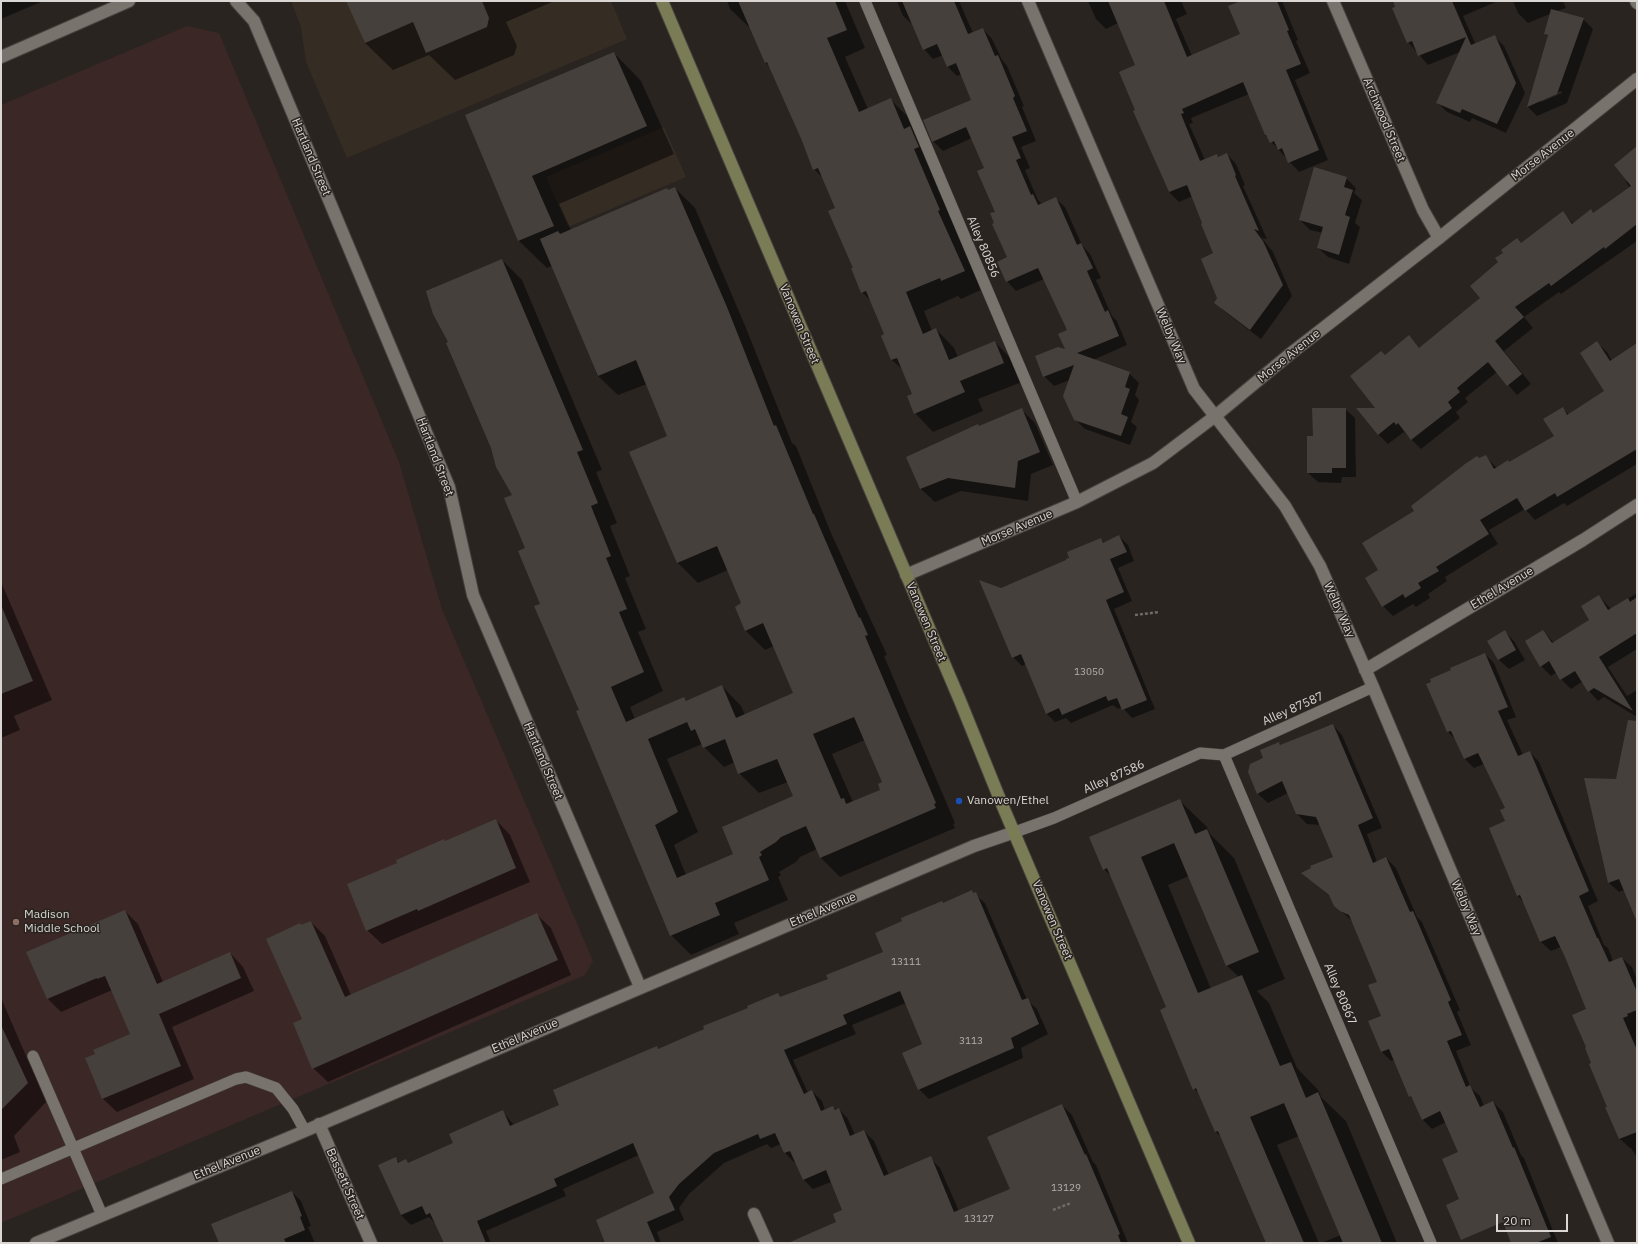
<!DOCTYPE html>
<html>
<head>
<meta charset="utf-8">
<style>
  body { margin:0 }
  #map { position:relative; width:1638px; height:1244px; overflow:hidden; background:#292420; font-family:"IBM Plex Sans",sans-serif }
  canvas { display:block }
  .frame { position:absolute; inset:0; border:2px solid #d9d6d3; pointer-events:none }
  .scale { position:absolute; left:1496px; top:1214px; width:72px; height:18px; box-sizing:border-box; border:2px solid #d9d6d3; border-top:0; padding-left:5px; font-size:12px; line-height:14px; white-space:nowrap; color:#d9d6d3; -webkit-text-stroke:3px #292420; paint-order:stroke }
</style>
</head>
<body>
<div id="map">
<canvas width="1638" height="1244"></canvas>
<div class="frame"></div>
<div class="scale">20 m</div>
</div>
<script>
const c = document.querySelector('canvas').getContext('2d');
c.lineJoin = 'round';
function fill(path, color) { c.fillStyle = color; c.fill(path, 'evenodd'); }
function strokePath(path, color, width, dash) { c.strokeStyle = color; c.lineWidth = width; c.lineCap = dash ? 'butt' : 'round'; c.setLineDash(dash || []); c.stroke(path); }
function drawText(font, color, halo, rows, align = 'center') {
  c.font = font + ' "IBM Plex Sans",sans-serif'; c.lineWidth = 3; c.setLineDash([]); c.textBaseline = 'middle'; c.strokeStyle = halo; c.fillStyle = color; for (const [text, x, y, turn = 0] of rows) {
    c.save(); c.translate(x, y); c.rotate((+turn || 0) * Math.PI / 180); c.textAlign = isNaN(turn) ? turn : align; if (halo) c.strokeText(text, 0, 0); c.fillText(text, 0, 0); c.restore();
  }
}
fill(new Path2D(`
  M291 1H611L627 39 347 158 306 62 301 27Z
  M664 127 686 177 568 227 546 177Z`), '#352c24');
fill(new Path2D(`
  M187 26 219 33 399 462 442 609 593 961 585 975 1 1223V105Z`), '#3b2725');
fill(new Path2D(`
  M1 1H43L1 19Z
  M347 1H551L552 2 506 22 517 46 514 55 455 80 429 55 393 70 365 43Z
  M727 1H845L865 48 845 57 868 109 890 99 909 118 983 289 961 299 958 296 924 311 932 331 936 329 954 348 958 357 995 342 1013 361 1022 382 978 399 983 411 933 432 915 413 914 395 904 371 892 360 882 336 886 335 871 301 862 292 836 208 824 179 814 169 770 67 766 63 750 27H749L730 9Z
  M897 1H959L973 33 983 29 992 39 1002 60 1007 66 1024 106 1022 107 1036 141 1021 147 1030 168 1025 170 1038 200 1042 204 1055 198 1065 207 1082 245 1090 254 1101 278 1096 280 1112 316 1117 321 1127 345 1093 360 1129 373 1139 383 1135 395 1139 400 1131 422 1137 427 1130 445 1085 429 1075 419 1070 380 1054 386 1044 376 1067 351 1068 331 1044 279 1016 291 1007 281 1008 258 995 223 996 212 985 169 972 138 943 151 933 141 973 100 962 74 957 76 948 67 943 55 933 59 924 49 913 25 903 16Z
  M1088 1H1181L1187 14 1176 19 1192 56 1241 35 1238 1H1282L1298 40 1296 41 1310 73 1295 80 1328 160 1299 172 1265 135 1249 94 1191 118 1193 123 1189 124 1205 160 1217 155 1219 157 1227 154 1236 164 1245 185 1243 186 1267 239 1262 238 1273 252 1292 296 1261 339 1225 312 1215 302 1218 298 1215 254 1193 196 1179 202 1169 192 1134 111 1137 110 1136 65 1118 23 1106 29 1096 19Z
  M1394 1H1498L1463 16 1476 45 1494 36 1504 46 1525 93 1506 133 1472 118 1470 122 1447 112 1437 102 1460 52 1428 65 1408 42Z
  M1513 1H1563L1566 8 1557 11 1583 19 1593 29 1567 103 1537 116 1528 107 1549 37 1545 34 1550 14 1528 23 1518 13ZM1561 91 1562 93 1541 102V100Z
  M614 53 641 81 674 154 559 204 571 230 675 188 695 208 746 328 792 443 796 446 831 533 887 655 884 656 955 823 953 824 955 828 840 877 820 857 817 849 800 857 796 862 779 872 781 875 778 877 788 900 734 923 739 934 691 955 671 935 541 604 513 495 492 448 450 342 502 260 522 280 602 470 596 472 617 523 610 526 630 576 625 578 646 629 638 632 663 691 630 707 635 719 684 698 687 701 722 686 741 706 745 715 795 694 774 646 765 650 745 630 743 603 728 570 698 583 678 563 631 452 669 436 647 384 618 395 598 376 552 266 547 268 519 241 466 116ZM865 740 883 783 881 790 853 802 832 754ZM702 744 704 747 724 767 735 762 739 773 759 793 788 782 795 797 735 854 686 875 674 845 698 832 667 759Z
  M1637 148V241L1561 294 1559 292 1524 317 1533 328 1504 351 1531 384 1517 395 1497 372 1465 398 1468 402 1456 412 1460 418 1421 449 1404 432 1388 444 1378 434 1377 409 1385 356 1409 337 1420 349 1481 298 1521 243 1563 213 1574 224 1591 211 1594 214 1630 188 1626 182Z
  M1346 178 1356 188 1354 193 1362 200 1355 223 1360 227 1349 264 1328 257 1318 248 1323 233 1310 230 1300 220Z
  M1597 343 1607 352 1612 361 1637 345V464L1567 506 1564 503 1535 520 1525 509 1489 530 1498 544 1445 577 1447 581 1428 594 1430 598 1416 607 1413 604 1393 616 1383 606 1380 571 1416 511 1485 456 1497 468 1509 463 1555 436 1563 409 1569 415 1606 392Z
  M1021 409 1035 423 1053 465 1031 474 1028 501 961 491 935 502 921 489 907 457Z
  M1345 409 1355 418 1356 477H1342L1341 483 1318 482 1308 473 1314 437Z
  M1119 536 1128 545 1134 561 1118 568 1132 601 1114 609 1155 709 1132 718 1122 707 1118 709 1113 705 1071 723 1066 718 1055 722 1047 714 1026 664 1022 666 1013 657 1001 590 1067 561 1101 539 1104 543Z
  M1 582 52 700 14 716 20 730 1 738Z
  M1637 593V649L1608 667 1627 696 1637 690V717L1604 697 1598 701 1589 691 1583 681 1571 689 1561 679 1557 672 1551 676 1541 666 1543 631 1554 643 1591 620 1599 596 1611 609Z
  M1504 631 1514 641 1525 660 1509 669 1499 660 1488 641Z
  M1485 654 1494 663 1516 717 1507 720 1523 755 1530 752 1539 762 1598 901 1588 906 1604 945 1608 948 1613 961 1622 958 1632 967 1637 980V1158L1631 1148H1630L1620 1139 1607 1108 1609 1107 1592 1064 1588 1010 1561 947 1551 951 1541 942 1524 903 1518 896 1490 828 1506 821V808L1484 764 1474 768 1465 759 1457 741 1448 732Z
  M1333 725 1342 735 1382 828 1367 834 1377 862 1386 858 1396 868 1417 917 1422 922 1460 1010 1457 1012 1471 1045 1456 1051 1471 1088 1480 1096 1484 1106 1493 1102 1503 1112 1521 1155 1524 1158 1558 1243H1518L1446 1122 1432 1129 1422 1119 1414 1100 1410 1096 1395 1060 1391 1061 1382 1052V1016L1378 982 1353 922 1335 905 1332 898 1302 873 1334 857 1320 825 1307 824 1297 814 1288 793 1268 803 1258 794 1249 772 1264 759 1279 743 1281 746Z
  M1637 743V912L1624 890 1619 892 1609 883 1585 779 1617 780Z
  M1179 800 1207 827 1210 834 1234 858 1285 979 1257 991 1269 1003 1297 1068 1319 1091 1321 1097 1346 1121 1397 1243H1321L1341 1235 1299 1136 1277 1145 1319 1243H1272L1223 1139 1216 1132 1200 1094 1194 1089 1167 1008 1112 877 1104 869ZM1189 876 1226 965 1239 977 1211 989 1168 885Z
  M496 820 510 835 530 882 382 944 367 930 398 863Z
  M972 892 985 903 1027 1000 1037 1009 1048 1034 1021 1048 1023 1058 929 1099 919 1089 924 1045 906 1003 852 1025 856 1034 793 1060 808 1093 812 1091 822 1101 825 1110 833 1107 837 1110 839 1109 848 1119 855 1135 864 1131 874 1141 889 1175 930 1158 940 1168 959 1211 1011 1189 1062 1105 1072 1115 1093 1162 1096 1165 1128 1243H825L844 1210 831 1182 813 1189 803 1179 796 1162 795 1163 785 1153 781 1144 771 1148 767 1144 724 1163 689 1194 679 1208 684 1220 657 1232 661 1243H606L655 1194 639 1155 563 1189 566 1196 486 1231 491 1243H445L436 1224 429 1217 411 1225 401 1215 396 1159 400 1163 406 1160 409 1164 454 1144 503 1112 514 1125 561 1105 656 1047 659 1050 778 995 781 998 829 979 884 952 943 904Z
  M125 911 138 924 163 982 230 953 243 967 254 991 172 1027 194 1079 117 1112 103 1099 86 1059 132 1035 113 991H110L61 1012 48 999Z
  M536 914 551 928 571 975 328 1082 313 1068 303 1020 301 926 311 922 325 936 351 995Z
  M1 998 46 1102 14 1136 20 1152 1 1160Z
  M292 1192 301 1201 311 1226 308 1227 315 1243H217Z`), '#0007');
fill(new Path2D(`
  M346 1H482L489 18 487 27 426 53 413 22 365 43Z
  M738 1H835L847 30 827 38 859 112 891 98 904 129 910 126 919 147 914 149 940 210 938 211 965 271 941 281 940 278 906 292 923 334 936 328 949 360 995 341 1004 363 960 381 965 392 914 414 907 396 912 394 897 358 891 360 881 336 884 334 866 291 861 293 851 268H853L828 211 835 208 818 168 813 170 802 141 767 62 765 63Z
  M902 1H954L968 34 983 28 995 56 998 55 1015 96 1013 98 1027 131 1012 137 1021 158 1016 160 1031 195 1033 194 1038 205 1056 197 1077 245 1081 243 1093 268 1087 271 1105 312 1108 310 1119 336 1077 353 1130 372 1125 387 1130 389 1121 414 1128 417 1121 436 1074 420 1063 396 1074 365 1043 377 1035 356 1058 347 1065 349 1058 334 1067 330 1038 268 1006 282 997 262 1007 257 992 224 994 223 990 213 995 212 977 171 984 168 966 127 932 142 923 120 971 100 956 63 947 67 937 44 923 50Z
  M1108 1H1164L1187 57 1240 34 1228 6 1241 1H1277L1289 30 1287 31 1301 64 1286 70 1319 150 1288 163 1282 148 1278 150 1274 141 1270 143 1266 135H1265L1243 82 1182 109 1184 113 1181 114 1200 161 1217 154 1218 157 1227 153 1236 175 1235 176 1259 231 1254 229 1263 241 1283 285 1250 330 1214 303 1217 298 1201 259 1213 253 1201 224 1202 223 1187 185 1169 192 1133 111 1135 110 1119 72 1135 65Z
  M1393 1H1452L1471 45 1495 35 1516 83 1497 124 1462 109 1460 113 1436 103 1466 37 1418 56 1412 41 1407 43 1392 8 1395 7Z
  M1551 9 1584 18 1557 94 1527 107 1548 35 1544 34Z
  M614 52 647 126 532 176 554 226 518 241 465 115Z
  M1637 146V224L1605 249 1604 247 1551 286 1549 283 1515 307 1524 317 1495 341 1522 374 1507 386 1488 362 1457 388 1460 392 1448 402 1452 408 1411 440 1398 423 1396 425 1394 422 1378 435 1356 408H1375L1350 376 1381 351 1385 355 1409 335 1419 348 1480 298 1470 286 1498 262 1495 258 1503 253 1501 250 1517 238 1521 243 1563 211 1572 224 1591 209 1593 213 1631 186 1614 165Z
  M1314 167 1347 177 1344 187 1353 190 1345 215 1350 217 1339 255 1317 248 1323 227 1299 220Z
  M675 187 727 307 774 426 776 425 813 514H814L859 618 860 617 868 635 865 636 936 803 934 804 936 808 820 858 806 826 781 837 776 842 760 852 762 855 759 857 769 880 715 903 720 915 670 936 576 711 579 710 534 606 540 604 518 551 525 548 504 498 512 495 496 467 491 448 446 343 448 342 433 314 426 291 502 259 583 450 577 452 598 503 591 506 611 556 606 558 627 609 619 612 644 672 611 687 626 722 684 697 686 701 722 685 736 718 793 693 763 623 745 631 735 607 741 603 717 546 677 563 629 452 667 436 636 360 598 376 540 239 558 231 560 234 667 188 668 190ZM854 717 882 782 878 784 880 790 846 804 844 798 841 799 813 734ZM687 722 691 731 695 729 703 748 725 739 738 774 777 759 793 796 722 827 733 854 677 878 655 825 678 812 648 739Z
  M1597 341 1610 361 1637 343V449L1557 497 1555 493 1525 511 1517 498 1480 520 1489 534 1436 567 1439 571 1418 583 1421 588 1405 598 1403 594 1382 607 1365 578 1378 570 1362 543 1414 511 1411 506 1465 464 1477 456 1479 458 1486 455 1494 469 1508 460 1509 462 1554 436 1543 419 1563 407 1567 415 1604 391 1580 353Z
  M1022 408 1040 452 1018 461 1015 488 948 478 920 489 906 457 978 424 979 426Z
  M1312 408H1346V468H1332V473H1307V436H1313Z
  M1119 535 1127 552 1110 559 1124 592 1106 600 1147 700 1122 710 1117 698 1108 701 1106 696 1062 715 1059 708 1046 714 1021 654 1012 658 979 580 1001 588 1066 560V559L1069 558 1067 552 1101 538 1103 543Z
  M1599 595 1608 610 1628 598 1630 602 1637 597V633L1599 657 1633 711 1594 688 1588 692 1575 671 1560 680 1549 661 1540 667 1525 641 1543 630 1552 643 1589 620 1581 606Z
  M1 605 33 681 1 694Z
  M1505 630 1516 650 1498 660 1487 641Z
  M1485 653 1508 707 1498 711 1518 756 1530 751 1589 891 1579 896 1597 938H1598L1609 962 1622 957 1637 992V1010L1627 1014 1628 1016 1623 1018 1637 1050V1132L1619 1139 1605 1107H1607L1589 1064 1591 1063 1585 1048 1586 1047 1572 1015 1586 1009 1565 957 1555 936 1540 942 1520 895 1517 896 1489 828 1505 821 1500 810 1505 808 1478 753 1464 759 1451 731 1447 732 1426 684 1431 682 1430 679 1451 670 1450 668Z
  M1628 720 1637 721V922L1619 879 1608 883 1584 778 1616 779Z
  M1333 724 1373 818 1358 825 1373 863 1386 857 1410 912 1413 911 1451 1000 1448 1002 1462 1035 1447 1041 1466 1087 1470 1085 1480 1107 1493 1101 1513 1148 1514 1147 1551 1237 1536 1243H1511L1503 1222 1461 1240 1446 1205 1459 1199 1442 1159 1458 1152 1440 1111 1422 1120 1411 1096 1409 1097 1389 1049 1381 1052 1368 1021 1381 1016 1368 985 1377 982 1349 915 1340 911 1334 906 1329 895 1301 873 1311 868 1310 866 1333 857 1316 817 1296 814 1282 781 1257 794 1248 772 1250 764 1263 758 1260 750 1279 742 1280 745Z
  M1180 799 1195 834 1207 829 1259 952 1226 966 1174 843 1141 857 1198 993 1242 975 1280 1066 1291 1062 1306 1098 1318 1092 1382 1243H1343L1284 1103 1250 1117 1304 1243H1266L1218 1131 1215 1132 1196 1088 1193 1090 1160 1010 1166 1007 1107 868 1103 870 1089 837Z
  M496 819 516 868 418 911 417 909 366 931 347 884 397 863 396 860 444 839 445 841Z
  M972 890 973 893 976 892 1022 1000 1028 998 1039 1024 1011 1038 1014 1048 918 1090 902 1053 922 1044 900 991 843 1015 847 1024 784 1050 804 1094 812 1090 821 1111 833 1106 835 1110 839 1108 850 1136 864 1130 884 1176 931 1156 954 1212 1010 1189 987 1137 1062 1104 1085 1155 1086 1154 1120 1234 1118 1235 1121 1243H788L836 1222 833 1214 842 1210 826 1170 803 1180 790 1151 784 1153 775 1133 760 1139 758 1134 714 1153 679 1184 669 1197 675 1210 647 1222 656 1243H605L596 1220 654 1193 633 1143 554 1179 557 1186 477 1221 486 1243H444L430 1213 426 1215 422 1206 401 1215 378 1165 396 1157 398 1163 406 1159 408 1163 453 1143 449 1134 503 1110 510 1126 559 1105 553 1090 657 1046 658 1049 704 1029 703 1026 748 1008 747 1006 778 993 780 997 828 979 826 975 883 952 875 933 902 921 901 918 942 901 943 903Z
  M125 910 157 984 230 952 241 978 159 1014 181 1066 102 1099 85 1058 95 1054 93 1050 130 1034 105 976 97 979V978L47 999 26 952Z
  M537 913 558 960 312 1069 293 1023 302 1019 266 939 300 923 301 925 311 921 345 997Z
  M1 1025 28 1083 1 1110Z
  M292 1191 302 1216 300 1217 305 1230 284 1239 286 1243H219L211 1224Z`), '#45403c');
const service = new Path2D(`
  M865 1 1077 502
  M1224 755 1431 1243
  M1015 832 1054 818 1200 753 1224 755 1373 687
  M33 1056 102 1215
  M1 1179 236 1079 246 1077 276 1088 293 1109 305 1131`);
const minor = new Path2D(`
  M236 1 254 21 449 487 473 595 640 987
  M1028 1 1194 389 1285 506 1320 566 1373 687 1608 1243
  M1333 1 1423 210 1439 238
  M1636 1 1637 3
  M1 57 129 1
  M1365 670 1583 540 1637 505
  M319 1124 371 1243
  M754 1214 767 1243`);
const tertiary = new Path2D(`
  M906 575 1077 502 1153 463 1214 417 1290 354 1439 238 1637 79
  M36 1243 293 1136 974 846 1015 832`);
const secondary = new Path2D(`
  M662 1 961 703 1001 802 1189 1243`);
strokePath(service, '#46423e', 12);
strokePath(minor, '#46423e', 14);
strokePath(tertiary, '#46423e', 14);
strokePath(secondary, '#46423e', 14);
strokePath(new Path2D(`
  M1135 615 1159 612
  M1053 1210 1071 1203`), '#6f6a67', 2.5, [3, 2]);
strokePath(service, '#79736e', 11);
strokePath(minor, '#79736e', 12);
strokePath(tertiary, '#79736e', 12);
strokePath(secondary, '#7a7c56', 12);
for (const [x, y, r, color] of [
  [959,801,4,"#1a4fb4"],
  [16,922,4,"#8d6e63"]
]) { const dot = new Path2D(); dot.arc(x, y, r, 0, 2 * Math.PI); c.fillStyle = color; c.fill(dot); strokePath(dot, '#292420', 1.5); }
drawText('10px', '#b4b0ad', null, [
  ["13050",1089,672],
  ["13111",906,962],
  ["3113",971,1041],
  ["13129",1066,1188],
  ["13127",979,1219]
]);
drawText('12px', '#d9d6d3', '#292420', [
  ["Archwood Street",1384,120,67],
  ["Morse Avenue",1543,155,-38],
  ["Hartland Street",311,157,67],
  ["Alley 80856",983,247,67],
  ["Vanowen Street",799,324,67],
  ["Welby Way",1171,336,67],
  ["Morse Avenue",1289,356,-39],
  ["Hartland Street",435,457,69],
  ["Morse Avenue",1017,528,-23],
  ["Ethel Avenue",1502,588,-31],
  ["Welby Way",1339,610,66],
  ["Vanowen Street",926,622,67],
  ["Alley 87587",1293,709,-24],
  ["Hartland Street",543,761,67],
  ["Alley 87586",1114,777,-24],
  ["Welby Way",1466,908,67],
  ["Ethel Avenue",823,910,-23],
  ["Vanowen Street",1052,920,67],
  ["Alley 80867",1340,994,67],
  ["Ethel Avenue",525,1036,-23],
  ["Ethel Avenue",227,1163,-22],
  ["Bassett Street",345,1184,66]
]);
drawText('12px', '#d9d6d3', '#292420', [
  ["Vanowen/Ethel",967,801],
  ["Madison",24,915],
  ["Middle School",24,929]
], 'left');
</script>
</body>
</html>
